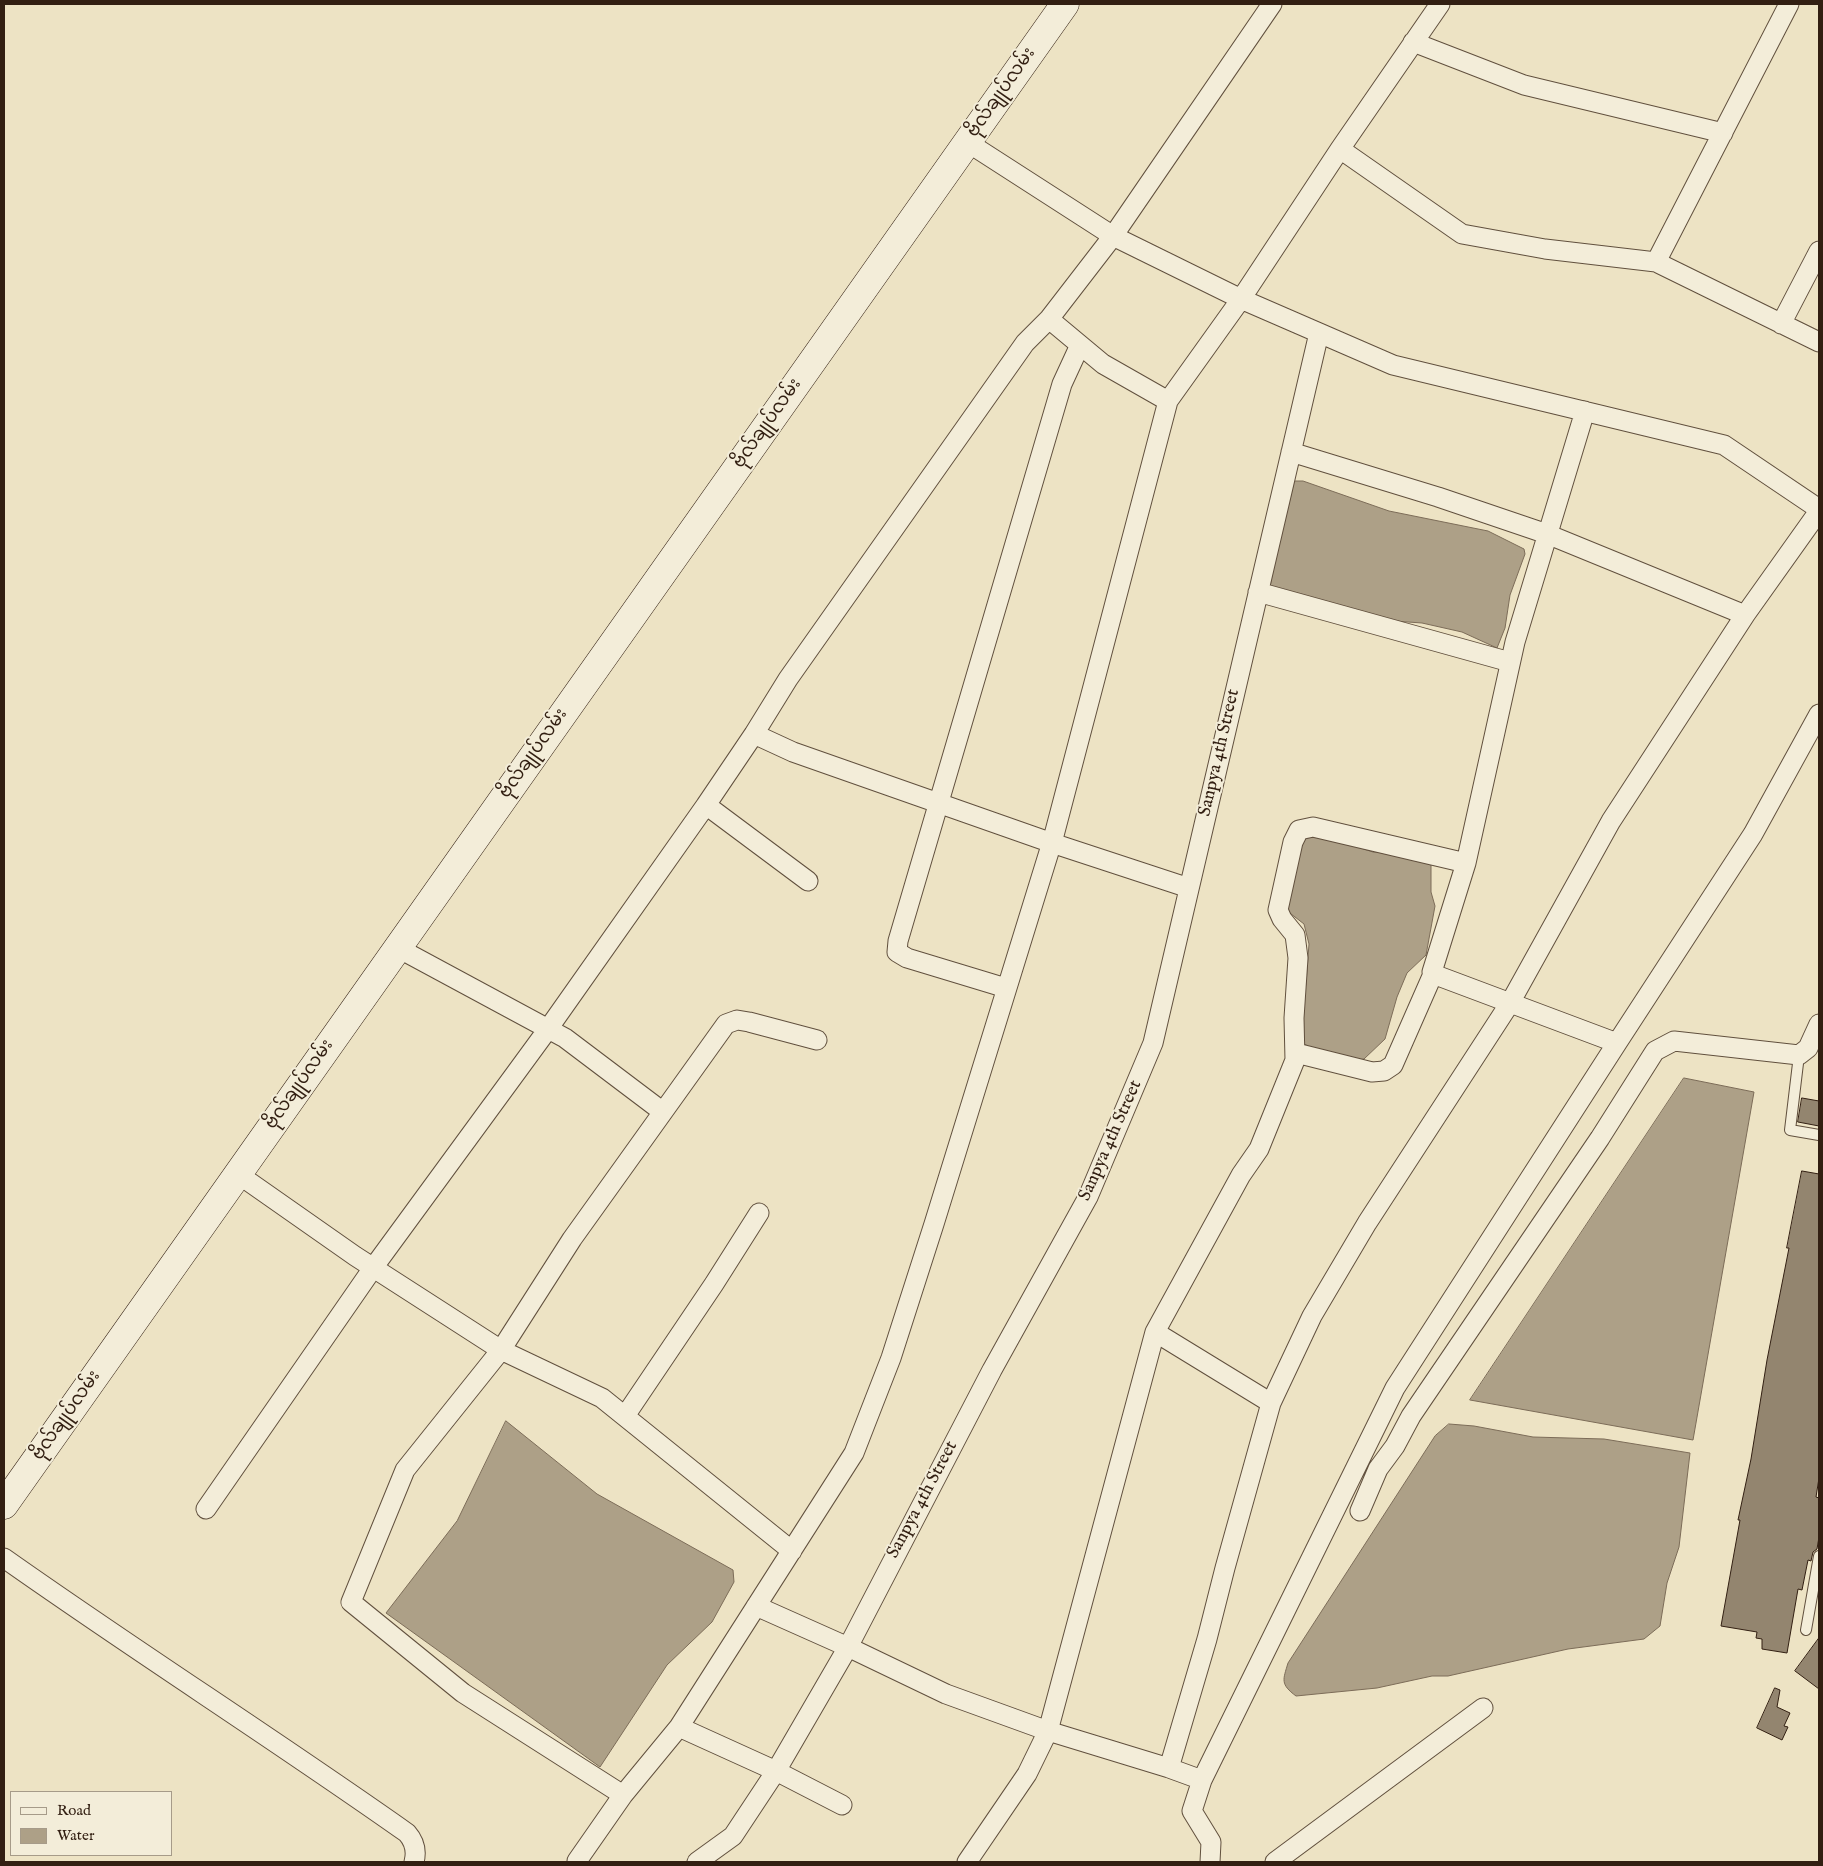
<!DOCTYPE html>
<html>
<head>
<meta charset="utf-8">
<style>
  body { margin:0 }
  #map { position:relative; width:1823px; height:1866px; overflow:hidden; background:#ede3c4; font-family:"IM FELL English",serif }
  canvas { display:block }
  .frame { position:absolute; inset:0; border:5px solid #321f12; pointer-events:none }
  .legend { position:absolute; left:10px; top:1791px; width:162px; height:65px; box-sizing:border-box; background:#f3edd9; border:1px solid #a69b89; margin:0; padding:6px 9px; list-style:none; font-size:15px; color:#321f12 }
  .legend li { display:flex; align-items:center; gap:10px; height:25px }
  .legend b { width:25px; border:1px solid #a69b89 }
</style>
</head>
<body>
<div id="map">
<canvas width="1823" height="1866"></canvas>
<div class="frame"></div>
<ul class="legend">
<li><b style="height:6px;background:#f3edd9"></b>Road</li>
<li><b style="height:14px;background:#ada087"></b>Water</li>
</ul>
</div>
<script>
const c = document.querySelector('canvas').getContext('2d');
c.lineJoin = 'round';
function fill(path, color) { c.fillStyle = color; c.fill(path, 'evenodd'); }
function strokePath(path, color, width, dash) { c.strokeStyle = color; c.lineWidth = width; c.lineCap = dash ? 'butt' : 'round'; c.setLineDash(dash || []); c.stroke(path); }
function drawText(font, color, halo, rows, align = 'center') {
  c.font = font + ' "IM FELL English","Noto Sans Myanmar",serif'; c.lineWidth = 4; c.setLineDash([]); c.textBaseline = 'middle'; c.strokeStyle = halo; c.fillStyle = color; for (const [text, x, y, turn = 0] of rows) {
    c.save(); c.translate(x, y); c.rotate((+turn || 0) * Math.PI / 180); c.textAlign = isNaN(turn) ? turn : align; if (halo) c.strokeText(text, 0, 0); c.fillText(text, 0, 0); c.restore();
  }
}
const water = new Path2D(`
  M1294 481H1303L1389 511 1488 531 1524 549 1525 554 1510 595 1505 628 1497 648 1462 632 1422 623 1380 620 1270 587C1275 552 1287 517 1294 481Z
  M1305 835H1321L1373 852 1389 853 1431 862V892L1435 906 1426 955 1407 973 1397 997 1385 1039 1364 1059 1346 1062 1320 1054 1300 1041 1296 1026 1306 984 1309 944 1304 924 1286 910 1295 857Z
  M1684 1078 1754 1092 1693 1440 1470 1400Z
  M506 1421 597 1494 733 1570 734 1582 712 1622 667 1665 600 1767 386 1613 457 1521Z
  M1449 1424 1474 1426 1533 1437 1604 1439 1690 1453 1679 1547 1667 1583 1660 1626 1644 1639 1568 1649 1448 1676H1432L1377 1688 1296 1696C1280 1684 1283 1680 1288 1663L1435 1436Z`);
fill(water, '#ada087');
strokePath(water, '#7c6c58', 1);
const building = new Path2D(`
  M1802 1098 1819 1101V1126L1798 1122Z
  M1802 1171 1819 1174V1478L1816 1497 1819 1498V1537L1817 1549 1813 1552 1811 1561 1808 1560 1802 1590 1798 1589 1787 1653 1762 1649V1639L1756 1638 1757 1632 1721 1626 1740 1520H1738L1751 1459 1767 1360 1789 1248H1787Z
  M1819 1638V1689L1795 1671Z
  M1775 1688 1780 1690 1777 1707 1790 1713 1784 1726 1788 1727 1782 1740 1757 1728Z`);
fill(building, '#93856f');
strokePath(building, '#321f12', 1);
const lane = new Path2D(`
  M1799 1055 1790 1130 1819 1135
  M1806 1630 1819 1556`);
const street = new Path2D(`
  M1413 42 1524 85 1723 133
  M967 142 1113 236 1241 299 1393 365 1724 445 1819 509
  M1340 149 1462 234 1545 249 1656 262 1819 342
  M1656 262 1789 4
  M1049 319 1103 364 1168 401
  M1781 324 1819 251
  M1585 411 1515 642 1466 863 1432 972 1433 974 1617 1043
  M1291 452 1438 497 1547 534 1745 615
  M1258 592 1510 662
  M754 734 793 752 1052 843 1189 888
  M808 881 706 805 754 734 788 679 1025 343 1049 319 1113 236 1272 4
  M398 948 565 1038 663 1112
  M1006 988 907 958 897 952 898 941 1062 384 1080 345
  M1296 1053 1372 1072 1384 1071 1393 1065 1433 974
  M238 1174 355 1256 501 1350 572 1239 726 1024 737 1020 749 1022 817 1040
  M1155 1332 1271 1403
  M625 1416 714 1284 759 1213
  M206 1509 373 1268 548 1029 706 805
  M1360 1511 1378 1469 1395 1446 1411 1416 1600 1138 1655 1051 1674 1041 1799 1055 1808 1048 1819 1024
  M4 1558C137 1652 274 1739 407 1833 414 1841 417 1851 414 1862
  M756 1606 848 1647 946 1694 1048 1731 1155 1332 1241 1175 1259 1149 1295 1060 1294 1018 1298 958 1295 935 1282 919 1278 910 1293 842 1299 830 1313 827 1466 863
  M679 1727 776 1771 842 1805
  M1169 1768 1202 1780
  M623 1795 463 1693 351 1602 405 1470 501 1350 602 1398 792 1551
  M577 1861 623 1795 679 1727 854 1453 891 1358 934 1224 1053 839 1168 401 1241 299 1340 149 1440 4
  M697 1862 733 1836 776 1771 848 1647 992 1370 1088 1197 1153 1043 1319 333
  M967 1862 1027 1774 1048 1731 1169 1768 1207 1639 1225 1568 1271 1403 1312 1316 1367 1223 1510 1003 1611 821 1745 615 1819 511
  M1210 1862 1211 1842 1192 1811 1202 1780 1395 1388 1617 1043 1753 834 1819 714
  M1275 1862 1483 1708`);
const secondary = new Path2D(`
  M4 1505 1065 4`);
strokePath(lane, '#61503e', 12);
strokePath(street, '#61503e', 21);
strokePath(secondary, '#321f12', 29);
strokePath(lane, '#f3edd9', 10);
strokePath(street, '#f3edd9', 19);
strokePath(secondary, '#f3edd9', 28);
drawText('18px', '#321f12', '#f3edd9', [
  ["ဗိုလ်ချုပ်လမ်း",1002,93,-55],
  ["ဗိုလ်ချုပ်လမ်း",768,424,-55],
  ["Sanpya 4th Street",1220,753,-77],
  ["ဗိုလ်ချုပ်လမ်း",534,754,-55],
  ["ဗိုလ်ချုပ်လမ်း",300,1085,-55],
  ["Sanpya 4th Street",1111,1141,-66],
  ["ဗိုလ်ချုပ်လမ်း",67,1416,-55],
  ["Sanpya 4th Street",923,1500,-62]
]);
</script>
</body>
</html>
